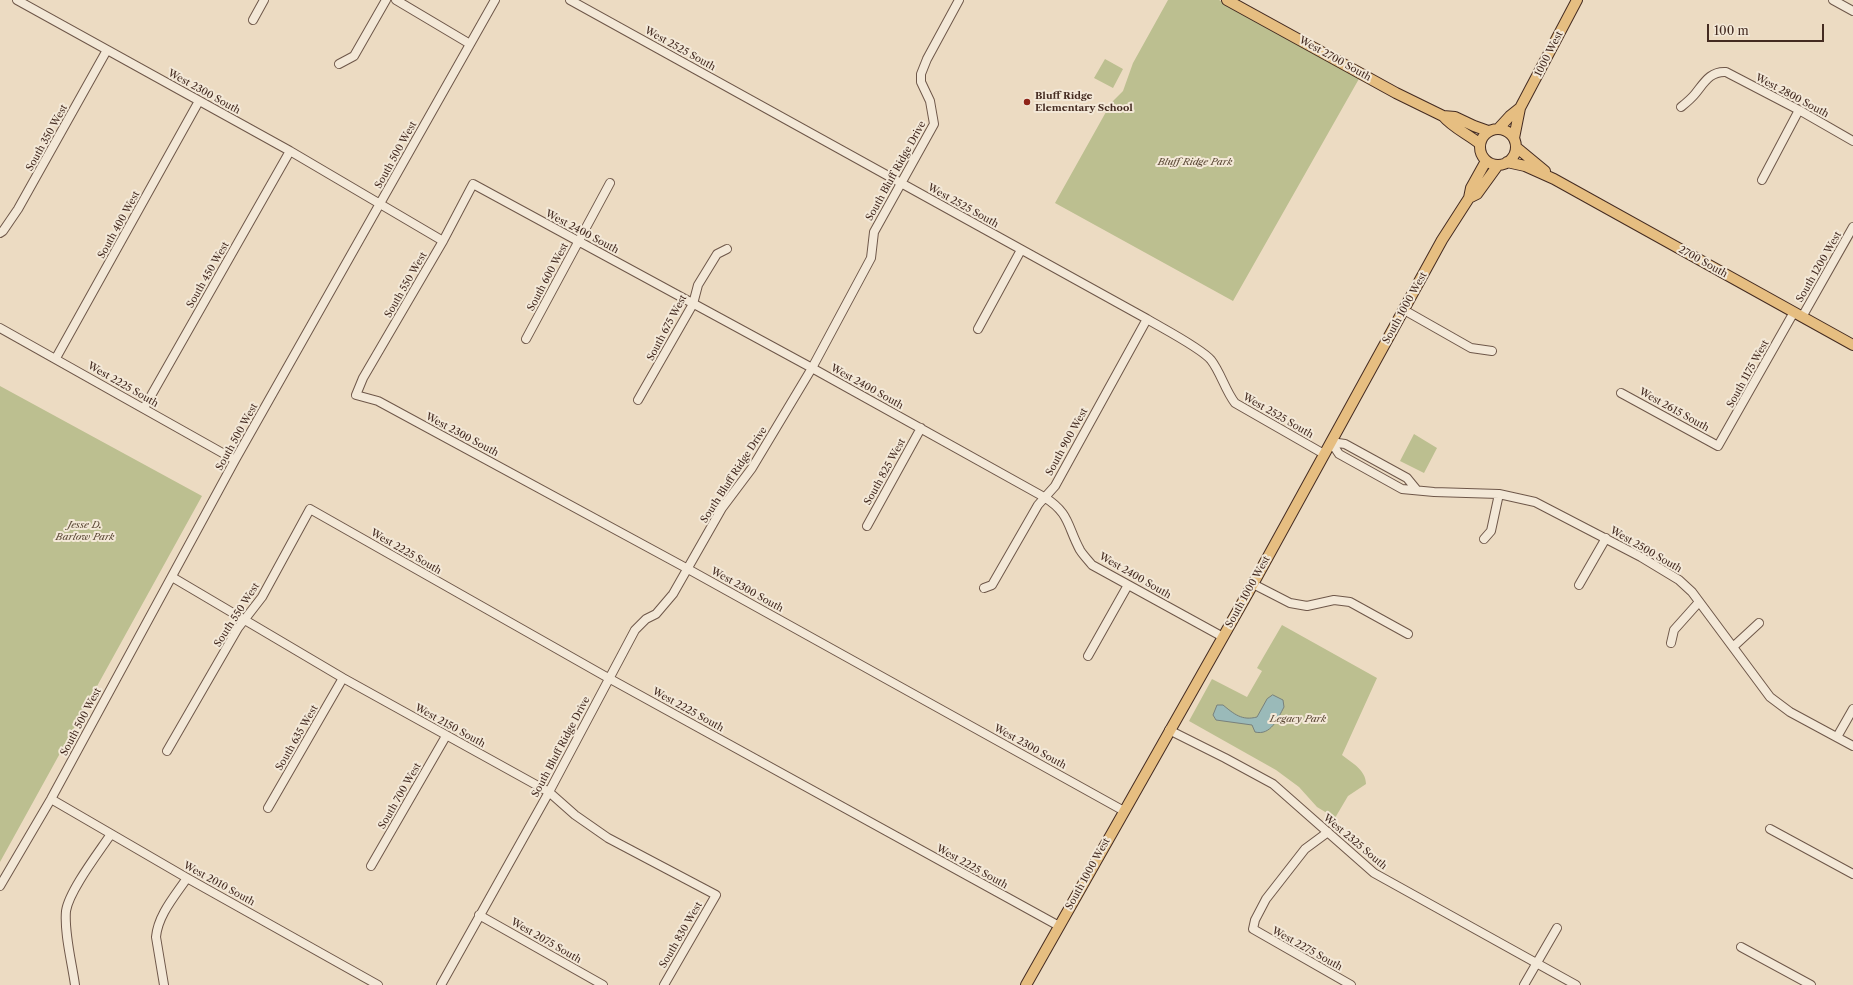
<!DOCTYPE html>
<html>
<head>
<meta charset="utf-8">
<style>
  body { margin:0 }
  #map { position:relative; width:1853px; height:985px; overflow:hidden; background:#ecdbc2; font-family:"Libre Caslon Text",serif }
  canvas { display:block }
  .scale { position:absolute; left:1707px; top:24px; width:117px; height:18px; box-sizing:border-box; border:2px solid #442b21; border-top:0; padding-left:5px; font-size:12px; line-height:14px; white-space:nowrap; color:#442b21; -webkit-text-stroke:3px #f3e8d7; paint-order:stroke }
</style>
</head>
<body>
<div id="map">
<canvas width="1853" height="985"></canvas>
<div class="scale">100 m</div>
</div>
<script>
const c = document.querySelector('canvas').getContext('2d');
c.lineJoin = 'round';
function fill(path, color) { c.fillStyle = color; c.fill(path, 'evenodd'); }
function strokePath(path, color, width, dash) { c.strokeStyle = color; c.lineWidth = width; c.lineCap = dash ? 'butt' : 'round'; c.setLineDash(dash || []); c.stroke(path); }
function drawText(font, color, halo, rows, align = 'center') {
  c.font = font + ' "Libre Caslon Text",serif'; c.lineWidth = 4; c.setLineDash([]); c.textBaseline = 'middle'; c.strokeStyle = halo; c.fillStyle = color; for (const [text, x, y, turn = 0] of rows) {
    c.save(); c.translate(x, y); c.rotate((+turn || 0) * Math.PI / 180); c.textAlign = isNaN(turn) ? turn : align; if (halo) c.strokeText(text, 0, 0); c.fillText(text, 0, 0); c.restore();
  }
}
fill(new Path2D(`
  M1168 0H1219L1360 77 1233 301 1055 203 1111 103 1123 91 1133 63Z
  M1105 59 1123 69 1113 88 1094 78Z
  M0 386 202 496 0 862Z
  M1414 434 1437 448 1424 473 1400 461Z
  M1282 625 1377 678 1342 755C1352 763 1366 770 1366 784L1348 796 1335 818 1317 807 1299 787 1276 770 1189 721 1212 679 1247 697 1262 671 1257 668Z`), '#bcbf90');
const water = new Path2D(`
  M1273 695 1283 700 1284 707C1278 718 1271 736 1255 732L1252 725 1216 720 1213 715 1217 705H1223C1234 714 1242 721 1257 717L1267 699Z`);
fill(water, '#9abab9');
strokePath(water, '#78817c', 1);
const minor = new Path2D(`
  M17 0 290 151 443 241
  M396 0 470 44
  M570 0 1147 319C1162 328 1201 348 1211 360 1221 373 1225 390 1235 403L1324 454
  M1833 0 1853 11
  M253 20 264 0
  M339 64 354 56 386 0
  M1681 107C1686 103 1691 99 1695 94 1704 83 1710 71 1726 72L1799 110 1853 141
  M1762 180 1799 110
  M0 233 3 231 18 209 107 50
  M1404 310 1471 348 1492 351
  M1802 317 1853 227
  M0 328 235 460
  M978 329 1021 250
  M526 339 610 183
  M56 358 199 101
  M1621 393 1718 446 1794 312
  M638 400 693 304 698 285 717 254 727 249
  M144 408 290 151
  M1331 442 1339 454 1402 489 1434 492 1499 494 1535 502 1641 557 1679 580 1692 592 1770 697 1790 712 1853 746
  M1331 442 1345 444 1407 478 1416 489
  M867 526 921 428
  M1484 539 1491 531 1499 494
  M172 577 343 678 549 792 575 815 608 838 716 895 664 985
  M1253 584 1290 603 1307 606 1334 600 1350 602 1408 634
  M1579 585 1606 538
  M984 588 992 585 1038 505 1055 486 1147 319
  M1671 643 1674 630 1699 602
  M1733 647 1759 623
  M1088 656 1128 585
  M1169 730 1225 758 1273 784 1374 873 1576 985
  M1837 737 1853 709
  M167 751 238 628 262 597 310 509 603 675 1059 926
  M51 799 187 878 378 985
  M268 808 343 678
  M1124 811 688 569 378 401 356 395 363 378 443 241 473 184 812 368 1044 497C1070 513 1067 526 1080 550 1083 555 1088 560 1092 565L1223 637
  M1770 829 1853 874
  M1328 832 1305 849 1266 899 1255 920 1253 929 1351 985
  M371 866 446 736
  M0 886 51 799 235 460 495 0
  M479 915 603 985
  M1741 947 1811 985
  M75 985C72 963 64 933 66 911 69 891 99 852 111 834
  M164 985 156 937C158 915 175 896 187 878
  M441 985 549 792 635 630 646 619 656 614 673 594 722 508 752 468 812 368 871 258 874 232 934 124 930 101 921 82V74L927 59 959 0
  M1524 985 1557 928`);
const major = new Path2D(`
  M1227 0 1396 93 1443 116 1455 117 1474 126 1488 131
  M1443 116C1453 128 1468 134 1480 144
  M1499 128 1510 116 1520 108
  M1480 147a18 18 0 1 1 36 0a18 18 0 1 1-36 0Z
  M1514 138 1520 108 1577 0
  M1516 147 1545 171
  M1507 162 1525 166 1554 179 1853 345
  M1469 198 1471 188 1486 161
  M1026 985 1253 584 1442 240 1469 198 1477 194 1498 165`);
strokePath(minor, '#6e5749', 10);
strokePath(major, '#442b21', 12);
strokePath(minor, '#f3e8d7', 8);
strokePath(major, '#e6be81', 10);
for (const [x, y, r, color] of [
  [1027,102,4,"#8f2418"]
]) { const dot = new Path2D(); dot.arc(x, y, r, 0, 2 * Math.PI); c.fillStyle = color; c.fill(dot); strokePath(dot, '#f3e8d7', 1.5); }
drawText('10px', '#442b21', '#f3e8d7', [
  ["West 2525 South",680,49,29],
  ["1000 West",1549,54,-63],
  ["West 2700 South",1335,59,29],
  ["West 2300 South",204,92,29],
  ["West 2800 South",1792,96,28],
  ["South 350 West",47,138,-61],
  ["South 500 West",396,155,-61],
  ["South Bluff Ridge Drive",896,171,-61],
  ["West 2525 South",963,206,29],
  ["South 400 West",119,225,-61],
  ["West 2400 South",582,232,28],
  ["2700 South",1703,262,29],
  ["South 1200 West",1819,267,-60],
  ["South 450 West",208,275,-60],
  ["South 600 West",548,277,-62],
  ["South 550 West",406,285,-60],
  ["South 1000 West",1405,308,-61],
  ["South 675 West",667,328,-62],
  ["South 1175 West",1748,374,-61],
  ["West 2225 South",123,385,30],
  ["West 2400 South",867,387,29],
  ["West 2615 South",1674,410,29],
  ["West 2525 South",1278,416,30],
  ["West 2300 South",462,435,28],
  ["South 500 West",237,437,-61],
  ["South 900 West",1067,442,-61],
  ["South 825 West",885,472,-61],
  ["South Bluff Ridge Drive",734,475,-57],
  ["West 2500 South",1646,550,30],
  ["West 2225 South",406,552,30],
  ["West 2400 South",1135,576,30],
  ["West 2300 South",747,590,29],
  ["South 1000 West",1248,592,-61],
  ["South 550 West",237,615,-57],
  ["West 2225 South",688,710,29],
  ["South 500 West",81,722,-62],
  ["West 2150 South",450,726,29],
  ["South 635 West",297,738,-60],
  ["South Bluff Ridge Drive",561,747,-62],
  ["West 2300 South",1030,747,29],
  ["South 700 West",400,796,-60],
  ["West 2325 South",1355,842,40],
  ["West 2225 South",972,867,29],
  ["South 1000 West",1088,874,-61],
  ["West 2010 South",219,884,29],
  ["South 830 West",681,935,-60],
  ["West 2075 South",546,941,30],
  ["West 2275 South",1307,949,29]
]);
drawText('bold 10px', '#442b21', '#f3e8d7', [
  ["Bluff Ridge",1035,96],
  ["Elementary School",1035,108]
], 'left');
drawText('italic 10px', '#5c4937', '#f3e8d7', [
  ["Bluff Ridge Park",1195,162],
  ["Jesse D.",85,525],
  ["Barlow Park",85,537],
  ["Legacy Park",1298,719]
]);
</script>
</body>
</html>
